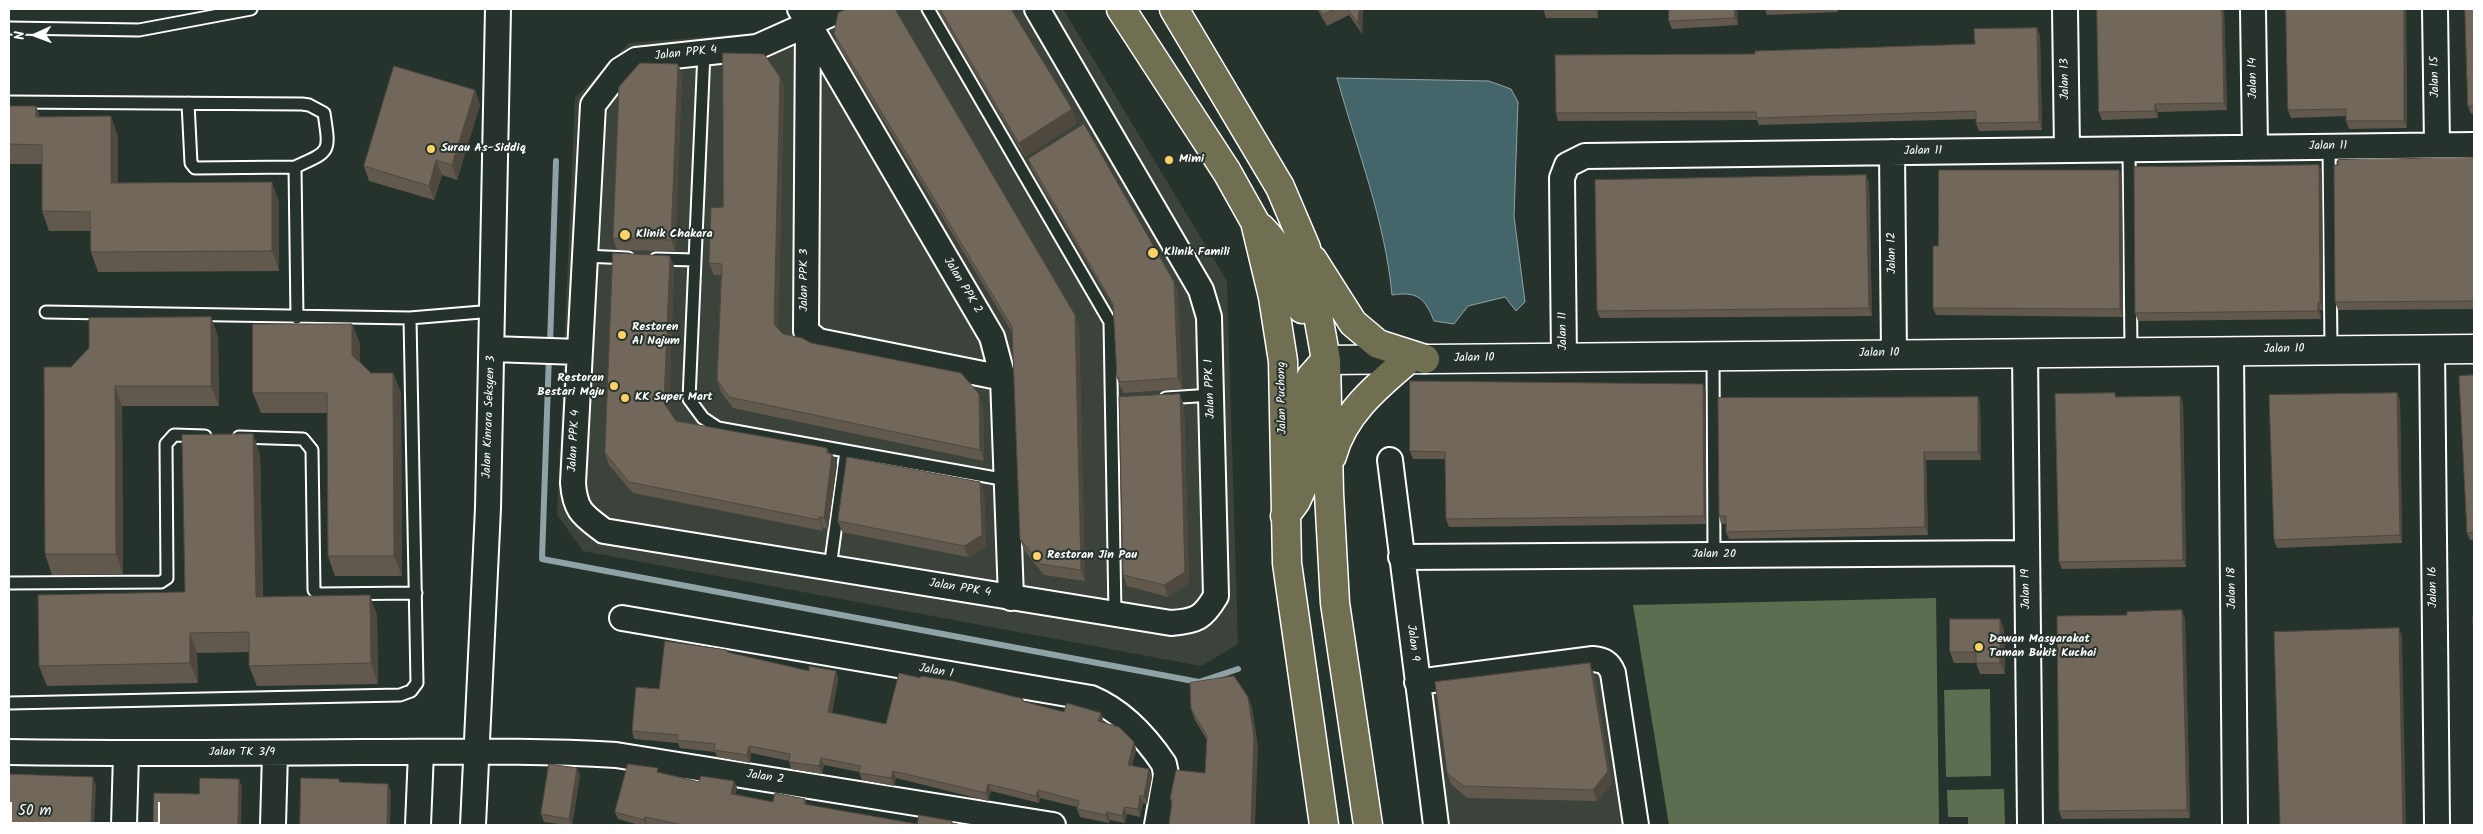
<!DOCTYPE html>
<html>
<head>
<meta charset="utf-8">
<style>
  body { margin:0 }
  #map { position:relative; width:2483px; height:834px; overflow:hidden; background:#26332d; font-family:Kalam,sans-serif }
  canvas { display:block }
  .frame { position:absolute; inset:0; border:10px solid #fff; pointer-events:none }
  .north { position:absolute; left:10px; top:10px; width:50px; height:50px; -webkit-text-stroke:4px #26332d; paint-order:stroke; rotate:268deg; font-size:14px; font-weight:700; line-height:20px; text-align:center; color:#fff }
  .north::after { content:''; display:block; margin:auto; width:18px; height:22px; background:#fff; clip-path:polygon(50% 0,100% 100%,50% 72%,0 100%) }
  .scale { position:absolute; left:10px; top:802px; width:150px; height:22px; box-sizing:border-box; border:2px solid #fff; border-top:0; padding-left:6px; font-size:15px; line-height:18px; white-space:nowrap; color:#fff; -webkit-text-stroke:4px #26332d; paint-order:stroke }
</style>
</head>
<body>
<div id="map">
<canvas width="2483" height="834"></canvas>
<div class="frame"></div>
<div class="north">N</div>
<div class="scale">50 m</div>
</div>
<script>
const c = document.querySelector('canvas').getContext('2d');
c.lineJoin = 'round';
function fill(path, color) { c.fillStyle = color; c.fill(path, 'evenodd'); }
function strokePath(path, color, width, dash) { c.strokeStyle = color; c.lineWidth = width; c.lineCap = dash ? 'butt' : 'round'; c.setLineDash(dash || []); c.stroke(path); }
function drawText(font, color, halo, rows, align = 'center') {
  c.font = font + ' Kalam,sans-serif'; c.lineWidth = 4; c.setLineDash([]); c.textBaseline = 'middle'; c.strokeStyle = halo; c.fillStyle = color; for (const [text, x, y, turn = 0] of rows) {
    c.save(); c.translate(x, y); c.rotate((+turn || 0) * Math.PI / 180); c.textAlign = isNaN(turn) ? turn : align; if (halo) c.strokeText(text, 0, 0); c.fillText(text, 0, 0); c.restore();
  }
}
fill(new Path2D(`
  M806 9H1063L1227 281 1238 644 1201 666 583 551 557 515 575 98 629 43 757 33Z
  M1601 668 1629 824 1444 825 1427 690Z`), '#3c433a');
fill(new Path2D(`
  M1936 598 1939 825H1669L1633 605Z
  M1990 689 1991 776 1946 777 1944 690Z
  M2004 789 2005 825H1968V817H1948L1947 790Z`), '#5d6e50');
const water = new Path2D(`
  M1337 78 1489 81 1511 89 1518 102 1514 216 1525 302 1516 311 1505 297 1468 306 1454 324 1434 321C1425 298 1417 291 1392 295 1385 220 1357 150 1337 78Z`);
fill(water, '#44666b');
strokePath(water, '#8fa3a6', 1);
strokePath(new Path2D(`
  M550 345 556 161
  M549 355 542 559 1199 682 1238 669`), '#8fa3a6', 6);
const lane = new Path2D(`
  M928 9 1110 322 1115 614
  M9 28 139 30 251 9
  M704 52 689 399 703 418 718 428 1007 480
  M9 102 302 104 309 105 324 113C330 153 331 151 295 167L297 318
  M188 103 191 163 195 168 295 167
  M2329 147 2331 350
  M2129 149 2131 352
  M585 256 628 258
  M656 259 695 260
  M410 318 493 311
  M1713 357 1714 555
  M1166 398 1212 395
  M239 437 303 439 312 450 314 590 318 594 416 593
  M830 568 846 451
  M9 583 161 582 167 578 166 444 174 435 205 436
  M9 703 400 695 411 691 417 683 410 318 46 312`);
const street = new Path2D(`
  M800 9 992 337 1003 378 1011 598
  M842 9 757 47 636 60 620 70 593 105 573 483C575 511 583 515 604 531L1171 623C1197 621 1203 618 1216 596L1209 317 1201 290 1037 9
  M2065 9 2067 150
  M2253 9 2255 147
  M2435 9 2437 145
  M808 25 806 331 818 341 1003 378
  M1892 152 1894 354
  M492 349 579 352
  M2432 349 2437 825
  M2231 351 2235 825
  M2025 353 2030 825
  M1564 358 1562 178 1567 165 1585 156 2474 145
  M1390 460 1436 825
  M1401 557 2027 553
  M622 618 1091 698C1122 711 1146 737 1164 764L1166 774 1157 825
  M1417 682 1593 659C1604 660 1609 663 1613 673L1636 825
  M9 752C126 754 244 753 362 752 446 752 531 750 616 755L1053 825
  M124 825 126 754
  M273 825 275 753
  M418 825 421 752
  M473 825 488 508 498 9`);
const secondary = new Path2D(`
  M1326 360 2474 349`);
const primary = new Path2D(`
  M1121 9 1227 172 1255 222 1273 297 1283 361 1287 563 1324 825
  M1174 9 1280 187 1306 248 1326 360 1329 493 1335 603 1368 825
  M1261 228C1282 249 1298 279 1302 309
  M1313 260 1353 323 1378 344 1425 359
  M1332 456C1343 414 1377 386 1409 359
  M1285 516 1296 501 1306 479V395L1311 377 1326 360`);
strokePath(lane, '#fff', 15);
strokePath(street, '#fff', 28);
strokePath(secondary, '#fff', 31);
strokePath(primary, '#fff', 31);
strokePath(lane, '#26332d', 11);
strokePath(street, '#26332d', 24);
strokePath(secondary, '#26332d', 28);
strokePath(primary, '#706f52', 28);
fill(new Path2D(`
  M937 9H1011L1072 109 1077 123 1025 157Z
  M1317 9H1363L1362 34 1349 15 1327 26Z
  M1543 9H1598V18H1546Z
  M1669 9H1737L1738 25 1672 29 1669 21Z
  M1765 9H1838V12L1767 15Z
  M2097 9H2224L2227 110 2158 112V118L2102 120 2099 112Z
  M2286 9H2406L2407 128 2349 129 2346 121V116L2291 118 2288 110Z
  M2474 9V114H2471L2468 106Z
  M2037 28 2040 36 2042 130 1979 131 1976 123V119L1759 125 1757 120 1558 121 1556 113 1755 54 1975 44Z
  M834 34 1079 326 1085 581 1044 575 1024 550 1020 539 1012 332 838 45Z
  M682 75 675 251 617 250 613 238Z
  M780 77 784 88 778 329 783 334 811 343 983 405 984 461 733 408 721 392 717 380 721 275H714L709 263 723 207Z
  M475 90 480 105 457 180 442 175 434 200 369 181 364 166Z
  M9 106H36L40 117 118 136V183L279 202V271L98 272 91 252 90 231H49L42 211V164H9Z
  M2474 158V309L2338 310 2335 302Z
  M1028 159 1174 282 1178 293 1182 389 1123 393 1122 389H1121L1117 378 1114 308 1032 170Z
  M2319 165 2322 173 2323 310H2320L2321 319 2138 321 2135 313Z
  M2119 170 2122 178 2123 317 1936 315 1933 308 1938 246Z
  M1866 175 1869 183 1872 316 1600 318 1597 311Z
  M670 256 674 267 669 410 676 421 827 448 829 453 832 454 837 465 828 529 823 528V531L633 493 609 465 605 453Z
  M211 317 218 337 219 406H122L123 574 52 575 45 554 71 367Z
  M352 324 360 344V362L371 373H393L401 393 402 576H335L328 556 327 413H261L253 393Z
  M2474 375V540H2470L2467 533Z
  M1706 392V524L1449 527 1446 519 1445 459H1413L1410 451Z
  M2115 393 2116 397 2180 396 2183 403 2186 567 2062 569 2059 562Z
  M1978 397 1980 404 1981 460H1926L1928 535 1729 539 1726 532V524H1721L1719 516Z
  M2400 400 2402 543 2277 548 2274 540Z
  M1184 406 1189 583 1168 597 1127 586 1123 575Z
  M260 454 263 597 377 615 378 684 257 686 249 666V652L197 653 198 683 47 686 39 666 185 592Z
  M984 493 986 546 968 557 842 532 838 521Z
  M2185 618 2190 818 2062 819 2059 811Z
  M2000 619 2004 630 2005 674H1980L1976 663H1954L1950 652Z
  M727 650 728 653 809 671H836L838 679 832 713 886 724 920 678 1023 699 1024 702 1064 712 1103 720V722L1134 742 1136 750 1132 766 1149 769 1152 777 1147 804 1143 803 1140 817 1127 814 1125 823 1110 820 1109 823 1080 817 1077 809V807L1040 798 1039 803 991 791 988 801 896 778 894 786 862 780 859 772 824 765 822 774 791 769 789 761 751 753 750 763 717 757 715 752 680 748 678 743 634 739 632 731 659 689Z
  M1594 674 1612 783 1597 801 1467 798 1451 784 1447 773Z
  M1248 697 1252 708 1258 748 1172 805 1170 799 1205 773 1207 740 1195 720 1191 709Z
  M577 768 580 776 572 825H566L544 822 541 814Z
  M659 772 699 782 734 781 737 788 735 794 773 802 805 799 807 805 917 824 952 821 953 823 962 825H651L647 824V825H639L618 819 615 812Z`), '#61594d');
fill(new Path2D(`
  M1359 9H1363L1362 34 1358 23Z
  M1596 9H1598V18L1596 10Z
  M1734 9H1737L1738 25 1735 18Z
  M2222 9H2224L2227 110 2224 103Z
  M2404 9H2406L2407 128 2404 121Z
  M2037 28 2040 36 2042 130 2039 122Z
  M678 64 682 75 675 251 671 240Z
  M780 77 784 88 778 335 774 324Z
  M475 90 480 105 457 180 452 165Z
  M2155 104 2158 112V118L2155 111Z
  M36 106 43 126 36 117Z
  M1072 109 1077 123 1025 157 1019 143Z
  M111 116 118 136V203L111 183Z
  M436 160 442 175 434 200 429 186Z
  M2319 165 2322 173 2323 310 2320 302Z
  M2119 170 2122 178 2123 317 2120 309Z
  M1866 175 1869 183 1872 316 1869 308Z
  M272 182 279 202V271L272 251Z
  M670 256 674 267 669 414 664 403Z
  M1174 282 1178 293 1182 389 1178 378Z
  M2318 302 2320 310 2321 319 2318 311Z
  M1075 315 1079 326 1085 581 1081 570Z
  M211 317 218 337 219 406 211 386Z
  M352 324 360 344V375L352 355Z
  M393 373 401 393 402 576 394 556Z
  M1703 384 1706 392V524L1704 516Z
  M115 386 122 406 123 574 116 554Z
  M2397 393 2400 400 2402 543 2400 535Z
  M979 394 983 405 984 461 980 450Z
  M1180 394 1184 406 1189 583 1168 597 1164 585Z
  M2180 396 2183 403 2186 567 2183 560Z
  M1978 397 1980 404 1981 460 1978 452Z
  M253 434 260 454 263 617 256 597Z
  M1924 452 1926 460 1928 535 1925 527Z
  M832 454 837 465 828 529 824 518Z
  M980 482 984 493 986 546 968 557 964 546Z
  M819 517 823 528V531L819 520Z
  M370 595 377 615 378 684 371 663Z
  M2182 610 2185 618 2190 818 2187 810Z
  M2000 619 2004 630 2005 674 2000 663Z
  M2399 628 2402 636 2406 825H2403Z
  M190 633 197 653 198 683 190 663Z
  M1590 663 1594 674 1612 783 1597 801 1593 790Z
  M836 671 838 679 831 720 828 712Z
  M1248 697 1252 708 1258 748 1255 825H1251Z
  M1101 713 1103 720 1101 729 1098 721Z
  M1134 742 1136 750 1130 772 1128 765Z
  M749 746 751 753 750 763 747 755Z
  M821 758 824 765 822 774 819 766Z
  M577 768 580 776 572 825 569 819Z
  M1149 769 1152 777 1147 804 1144 796Z
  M893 771 896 778 894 786 891 778Z
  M93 777 96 785 94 825H91Z
  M239 779 242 787 241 825H238Z
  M734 781 737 788 734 801 731 794Z
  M388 784 391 791 390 825H387Z
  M988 784 991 791 988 801 986 793Z
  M1038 790 1040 798 1039 803 1036 796Z
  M1140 796 1143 803 1140 817 1138 809Z
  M1124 807 1127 814 1125 823 1122 816Z
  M1107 812 1110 820 1109 823 1106 815Z
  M645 817 647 824V825H646L644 820Z`), '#4f483f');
const building = new Path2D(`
  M847 9H895L1075 315 1081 570 1040 564 1020 539 1012 327 834 34 838 13Z
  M940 9H1011L1072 109 1019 143Z
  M1319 9H1335L1323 15Z
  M1348 9H1359L1358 23Z
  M1543 9H1596V10H1543Z
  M1669 9H1734L1735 18 1669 21Z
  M2097 9H2222L2224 103 2155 104V111L2099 112Z
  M2286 9H2404V121H2346V109L2288 110Z
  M2465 9H2474V106H2468Z
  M2037 28 2039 122 1976 123V111L1757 118 1756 112 1556 113 1555 55 1755 54V51L1975 44 1974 29Z
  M723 53 764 54 780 77 774 324 783 334 802 338 811 343 961 373 979 394 980 450 729 397 717 380 722 264 709 263 711 208 723 207Z
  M640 63 678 64 671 240 613 238 619 87Z
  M394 66 475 90 452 165 436 160 429 186 364 166Z
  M9 106H36V117L111 116V183L272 182V251L91 252 90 212 42 211V145L9 144Z
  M1084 124 1174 282 1178 378 1119 382V378H1117L1113 304 1028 159Z
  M2474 158V301L2335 302 2334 165H2338V160Z
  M2319 165 2320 302H2318V311L2135 313 2134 167Z
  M1939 170H2119L2120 309 1933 308V246H1938Z
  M1866 175 1869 308 1597 311 1595 180Z
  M613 253 670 256 664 403 676 421 827 448V453L832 454 824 518 819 517V520L629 482 605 453Z
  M211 317V386H115L116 554H45L44 367H71L89 348V318Z
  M253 324H352V355L371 373H393L394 556H328L327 393H253Z
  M2474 375V532L2467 533 2459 376Z
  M1410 381 1703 384 1704 516 1446 519 1445 452 1410 451Z
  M2115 393V397L2180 396 2183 560 2059 562 2055 394Z
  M2397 393 2400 535 2274 540 2269 395Z
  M1180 394 1185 572 1164 585 1123 575 1119 397Z
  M1978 397V452H1924L1925 527 1726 532V516H1719L1718 398Z
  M253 434 256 597 370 595 371 663 249 666V632L190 633V663L39 666 38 595 185 592 182 435Z
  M847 457 980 482 982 535 964 546 838 521Z
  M2182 610 2187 810 2059 811 2057 616 2127 615V612Z
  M2473 617H2474V638Z
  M1950 619H2000V663H1976V652H1950Z
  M2399 628 2403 825H2280L2274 632Z
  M665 641 727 650V652L809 671V666L836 671 828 712 886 724 899 673 920 678 921 676 953 681 1023 699 1022 701 1064 712 1067 703 1101 713 1098 721 1119 727 1134 742 1128 765 1149 769 1144 796H1140L1138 809 1124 807 1122 816 1107 812 1106 815 1077 809 1079 801 1038 790 1036 796 988 784 986 793 893 771 891 778 859 773 860 766 821 758 819 766 789 762 790 754 749 746 747 755 714 750 715 744 677 740 678 735 632 731 636 687 659 689Z
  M1590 663 1608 771 1593 790 1463 786 1447 773 1435 682Z
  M1234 676 1248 697 1254 737 1251 825H1169L1172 800 1170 799 1176 770 1205 773 1207 736 1191 709 1190 683Z
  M549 764 577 768 569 819 541 814Z
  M628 764 658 768 657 772 699 782 701 776 734 781 731 794 773 802 775 793 805 799 804 804 917 824 919 815 952 821 951 823 962 825H682L645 817 644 820 615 812Z
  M9 774 93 777 91 825H9Z
  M200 778 239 779 238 825H153L154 793 199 794Z
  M301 778 339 779V782L388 784 387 825H300Z`);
fill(building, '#71675a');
strokePath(building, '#4f483f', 1);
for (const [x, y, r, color] of [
  [431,149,5,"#ffd166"],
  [1169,160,5,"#ffd166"],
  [625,235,6,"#ffd166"],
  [1153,253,6,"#ffd166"],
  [622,335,5,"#ffd166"],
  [614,386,5,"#ffd166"],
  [625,398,5,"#ffd166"],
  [1037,556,5,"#ffd166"],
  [1979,647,5,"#ffd166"]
]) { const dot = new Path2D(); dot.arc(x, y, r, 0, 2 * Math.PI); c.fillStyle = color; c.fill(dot); strokePath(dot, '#26332d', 2); }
drawText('12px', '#fff', '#26332d', [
  ["Jalan PPK 4",686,54,-6],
  ["Jalan 15",2436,77,-91],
  ["Jalan 14",2254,78,-91],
  ["Jalan 13",2066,79,-91],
  ["Jalan 11",2328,147,-1],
  ["Jalan 11",1923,152,-1],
  ["Jalan 12",1893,253,-91],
  ["Jalan PPK 3",805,280,-90],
  ["Jalan PPK 2",962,286,59],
  ["Jalan 11",1564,331,-91],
  ["Jalan 10",2284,350,-1],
  ["Jalan 10",1879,354,-1],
  ["Jalan 10",1474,359,-1],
  ["Jalan PPK 1",1211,389,-92],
  ["Jalan Puchong",1283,398,-91],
  ["Jalan Kinrara Seksyen 3",490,417,-88],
  ["Jalan PPK 4",575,441,-87],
  ["Jalan 20",1714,555],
  ["Jalan 16",2434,587,-91],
  ["Jalan 18",2233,588,-91],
  ["Jalan PPK 4",960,589,9],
  ["Jalan 19",2027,589,-91],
  ["Jalan 9",1412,643,83],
  ["Jalan 1",936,672,10],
  ["Jalan TK 3/9",242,753],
  ["Jalan 2",765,778,9]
]);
drawText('bold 12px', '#fff', '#26332d', [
  ["Surau As-Siddiq",441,149],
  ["Mimi",1179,160],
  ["Klinik Chakara",636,235],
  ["Klinik Famili",1164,253],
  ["Restoren",632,328],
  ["Al Najum",632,342],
  ["Restoran",604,379,"right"],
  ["Bestari Maju",604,393,"right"],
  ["KK Super Mart",635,398],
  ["Restoran Jin Pau",1047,556],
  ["Dewan Masyarakat",1989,640],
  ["Taman Bukit Kuchai",1989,654]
], 'left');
</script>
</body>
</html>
